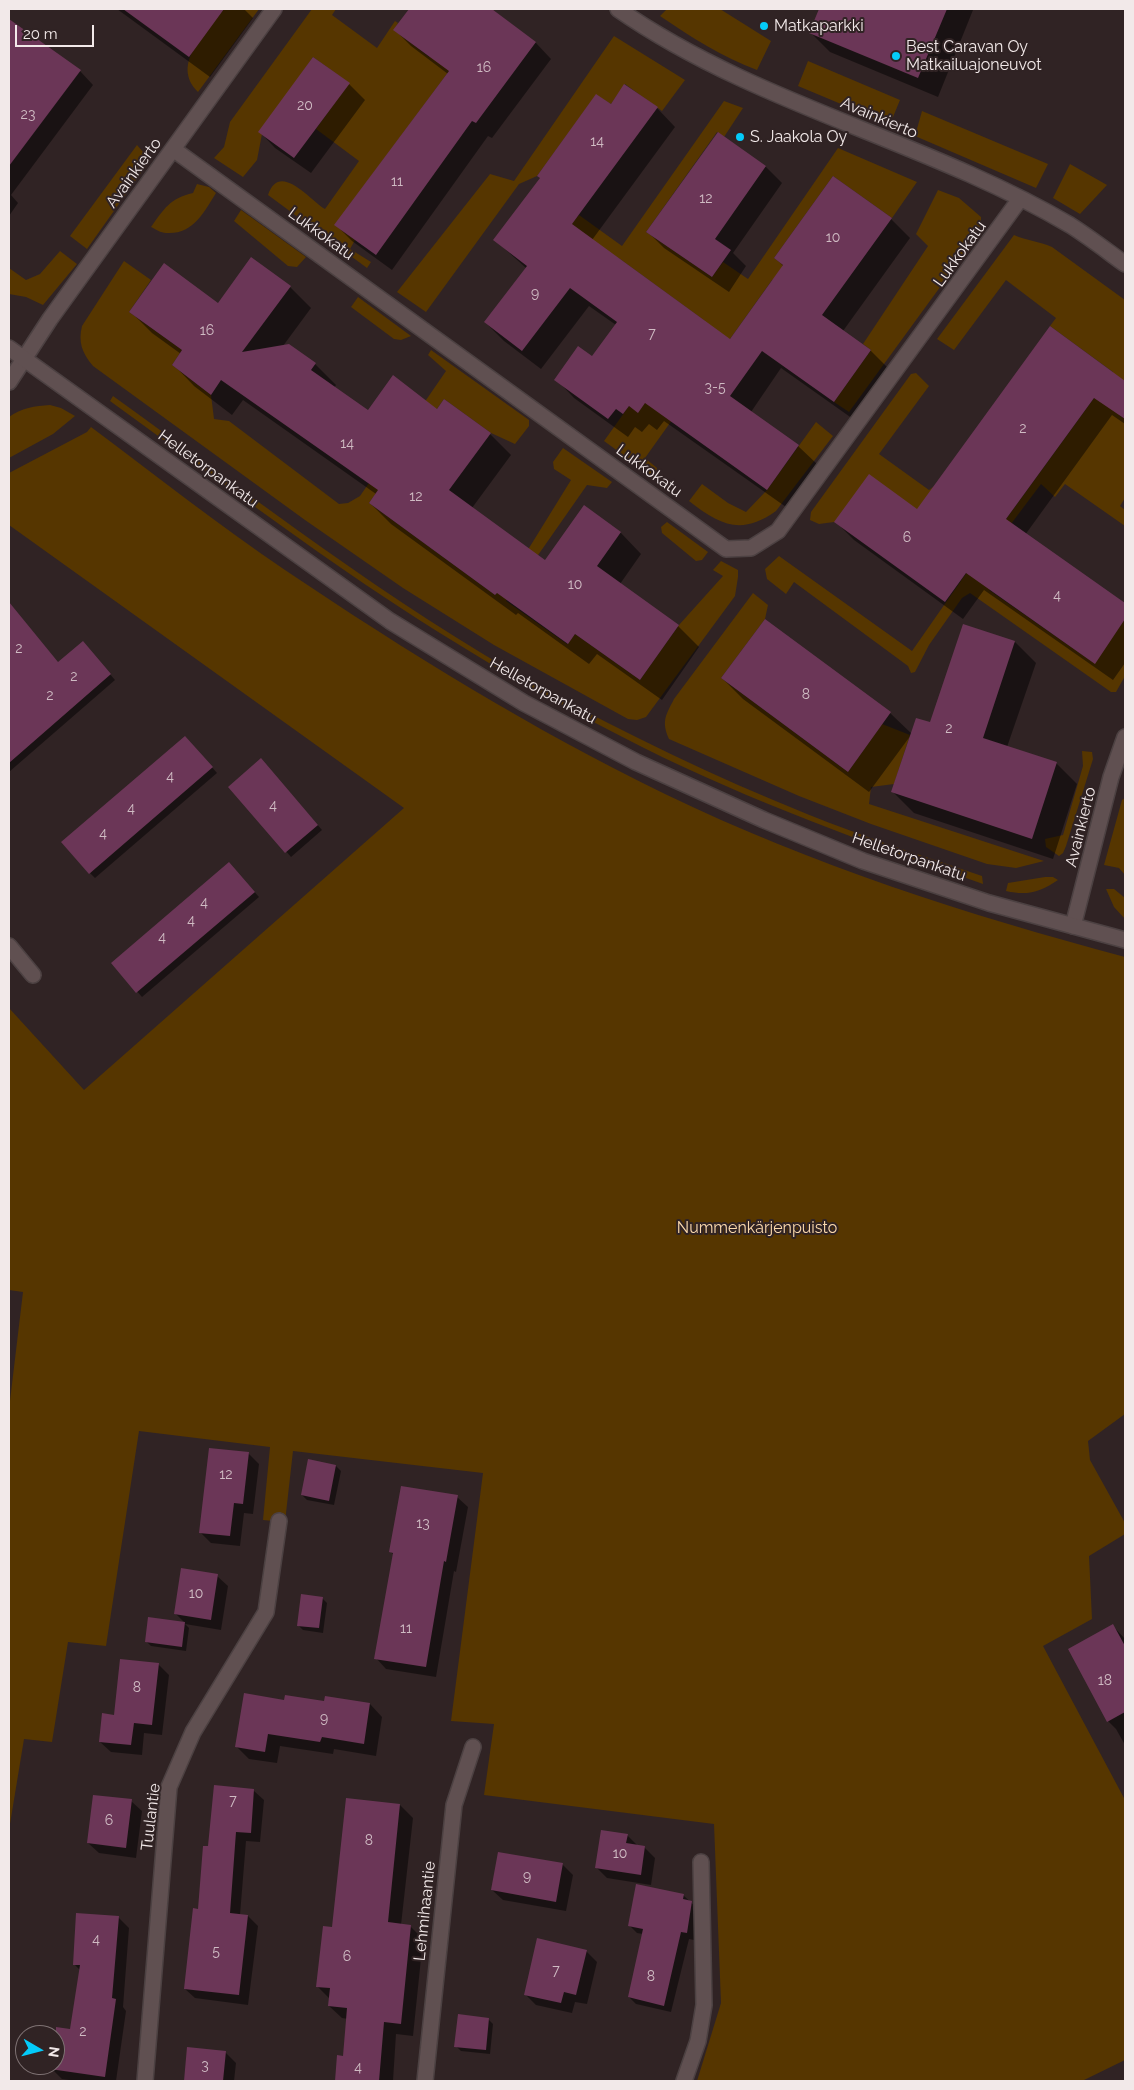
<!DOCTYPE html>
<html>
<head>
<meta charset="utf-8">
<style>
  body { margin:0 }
  #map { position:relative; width:1134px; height:2090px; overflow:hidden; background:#302324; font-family:Raleway,sans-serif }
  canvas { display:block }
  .frame { position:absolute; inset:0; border:10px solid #f2e9e9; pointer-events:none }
  .north { position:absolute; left:15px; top:2025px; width:50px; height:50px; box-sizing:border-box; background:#302324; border:1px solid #7e7273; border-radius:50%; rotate:98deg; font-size:14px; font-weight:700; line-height:20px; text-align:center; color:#f2e9e9 }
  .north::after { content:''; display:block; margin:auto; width:18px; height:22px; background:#04cbf9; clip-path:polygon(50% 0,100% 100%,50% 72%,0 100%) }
  .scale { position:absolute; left:15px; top:25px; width:79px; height:22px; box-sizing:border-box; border:2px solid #f2e9e9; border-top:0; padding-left:6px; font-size:15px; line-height:18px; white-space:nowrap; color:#f2e9e9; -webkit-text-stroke:4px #302324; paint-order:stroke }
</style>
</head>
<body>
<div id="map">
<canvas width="1134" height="2090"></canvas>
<div class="frame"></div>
<div class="north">N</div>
<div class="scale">20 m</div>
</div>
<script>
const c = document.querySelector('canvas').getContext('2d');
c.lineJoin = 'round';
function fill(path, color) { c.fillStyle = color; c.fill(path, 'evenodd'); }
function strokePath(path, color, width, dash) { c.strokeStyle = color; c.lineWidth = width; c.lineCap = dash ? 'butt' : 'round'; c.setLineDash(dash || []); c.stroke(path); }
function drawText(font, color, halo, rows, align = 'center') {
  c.font = font + ' Raleway,sans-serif'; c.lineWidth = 4; c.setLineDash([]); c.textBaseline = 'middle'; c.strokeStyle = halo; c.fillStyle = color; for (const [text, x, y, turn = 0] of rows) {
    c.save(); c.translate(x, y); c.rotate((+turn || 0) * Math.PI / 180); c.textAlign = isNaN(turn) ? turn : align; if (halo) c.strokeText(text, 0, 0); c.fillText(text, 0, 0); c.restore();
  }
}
fill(new Path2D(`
  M224 9H259L198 92C170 64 206 33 224 9Z
  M312 9H336L332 15 377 48 395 21 398 23 394 30 429 57 464 9H495L335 225 355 240 350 249 371 262 367 268 268 195C279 161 309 199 325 209L359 161 316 129 349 83 313 57 262 134 257 160 243 177 214 158 224 147 230 122Z
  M667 9H720L771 41 757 70C722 57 691 37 660 16Z
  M614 36 685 80 662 111 625 84 611 104 596 95 537 176 519 184 426 312 397 292 490 174 514 181Z
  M808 61 900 100 893 117 884 122 798 86Z
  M724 101 743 108 724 137 717 132 646 232 712 277 723 262 748 279 838 148 917 182 892 218 833 176 774 258 798 276 772 280 645 458 657 468 655 478 604 441 629 406 638 412 705 321 620 259 566 230 579 215 622 246Z
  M922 111 1048 164 1036 188 915 136Z
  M137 145 150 160 87 249 70 236Z
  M1070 164 1107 185 1080 214 1053 198Z
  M197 184 209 187 216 193C204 212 193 235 166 233 161 233 155 229 151 227 164 209 170 198 193 193Z
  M938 190 959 198 981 217V224L970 246 849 412 834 402 871 350 863 344 928 246 916 234Z
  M241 210 306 257 297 267 288 266 234 221Z
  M1014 235C1027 241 1039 241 1052 247L1125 300V407L1119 415 1125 419V498L1120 506 1125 510V526L1065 484 1055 497 1041 484 1011 524 1027 535 989 590 1094 663 1125 619V676L1116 692H1111L970 593 962 598 929 645 915 672 911 673 908 666 794 582 786 594 767 579 765 569 779 556 912 651 979 555 834 522 819 524 810 520 811 512 911 374 916 373 929 386 879 454 929 490 933 487 996 533 1113 372 1050 326 1056 318 1006 280 954 350 937 339Z
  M60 251 77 264 43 305 26 297 9 294V268L26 280 40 274Z
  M124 261 151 280 129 312 182 350 172 365 211 395 214 419 229 421 339 504 348 503 360 496 446 371 428 355 431 350 529 420V426L515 444 491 433 444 399 369 503 495 595 529 548 571 480 554 469 553 462 563 448 612 482 607 488 587 485 506 601 567 644 575 634 640 680 679 625 723 576 713 570 721 561 738 570V577L735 596 646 717 637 720 628 719 494 645 403 588 305 520 93 366C82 353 78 342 82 326Z
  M358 297 411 336 401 340 394 339 351 307Z
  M113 396C252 496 389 603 540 687 626 734 715 777 807 814 864 837 923 856 982 876L983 884C867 843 752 802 642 747 541 696 440 636 347 572 267 517 189 458 110 401Z
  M50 405 61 408 75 416 53 434 9 458V417C21 408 35 406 50 405Z
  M816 422 833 436 776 511C741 536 720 525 689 501L702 484 728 503 746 512 767 490Z
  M91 427C155 475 219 525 285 570 407 652 533 730 665 794 812 865 968 915 1125 957V1414L1088 1441 1090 1460 1125 1523V1534L1089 1556 1092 1619 1043 1646 1125 1800V2060L1082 2081H697L721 2003 714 1824 484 1795 494 1724 451 1721 483 1473 293 1451 285 1522 263 1520 270 1447 139 1431 106 1646 68 1642 52 1742 24 1739 9 1830V1409L23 1292 9 1290V1008L84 1090 404 808 9 525V473L87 432Z
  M667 522 708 552 702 560 696 561 662 533 661 527Z
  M753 593 768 605 765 619 721 678 848 772 882 724 910 735 894 784 871 787 869 804 1044 861 1016 868 987 864 871 824 799 796 669 739C661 721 666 715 674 699Z
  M1082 751 1092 752 1093 759 1066 846 1063 853 1059 856 1046 847 1045 839 1063 835 1083 766Z
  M1125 798V875L1119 868 1104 865 1122 800Z
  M1045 877H1053L1058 880C1040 892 1028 896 1006 891L1008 883Z
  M1106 889H1114L1125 898V919L1114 907Z`), '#563600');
fill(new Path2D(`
  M117 9H244L253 18 210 77Z
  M410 9H492L536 43 551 59 492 138 488 136 392 270 352 241 336 225 448 74 411 46 395 30Z
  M820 9H972L973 10 938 97 830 52 811 33Z
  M9 21 80 71 93 85 11 195 18 203 9 216V68L10 65 9 64Z
  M349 84 365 100 311 173 275 148 260 132Z
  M611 105 657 108 675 127 592 240 730 341 783 266 776 258 834 177 891 219 910 238 843 331 870 350 889 369 853 419 781 368 751 412 798 446 817 464 786 507 664 421 657 430 649 424 642 432 635 427 628 437 574 398 556 379 592 357 616 325 589 306 541 369 504 341 485 322 526 268 495 240Z
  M718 134 766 167 782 183 733 253 746 266 729 292 664 248 648 232Z
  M290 287 311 308 283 346 315 364 336 385 334 388 369 412 438 410 445 401 490 434 511 455 472 508 545 562 584 507 621 533 641 554 620 584 678 626 699 647 662 700 597 654 589 664 518 613 516 615 391 524 370 503 376 494 243 400 232 415 194 386 174 365 181 354 152 333 131 312 219 305Z
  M1050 328 1125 382V424L1112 415 1025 535 1125 605V663L1113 680 984 590 963 619 854 540 836 522 918 511Z
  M9 603 58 663 87 647 115 680 9 772V707L27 691 9 669Z
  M765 621 890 713 912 734 931 724 1015 642 1036 663 1007 747 1056 763 1077 784 1053 859 914 813 893 792 911 735 869 792 743 699 722 678Z
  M190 742 217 773 95 878 90 873Z
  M266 765 322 830 291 857 230 787Z
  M233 868 259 897 142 997 112 963Z
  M248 1453 259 1464 253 1514 244 1513 240 1546 211 1543 201 1533Z
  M336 1466 341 1471 334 1505 307 1500 302 1495Z
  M457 1497 468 1507 456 1572 454 1571 436 1677 386 1669 376 1658 394 1555 391 1552Z
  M217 1576 228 1586 221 1630 185 1624 189 1628 186 1651 151 1646 146 1641 149 1618 185 1623 175 1613Z
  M322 1598 327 1603 323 1633 303 1630 298 1625Z
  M1113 1626 1125 1639V1745L1116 1729 1108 1721Z
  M158 1664 169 1675 162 1735 144 1733 142 1755 111 1752 100 1742 115 1716Z
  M285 1701 370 1704 382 1717 376 1756 334 1749 333 1754 280 1746 277 1763 249 1759 237 1747Z
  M254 1791 264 1800 260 1842 246 1841 240 1915 248 1916 258 1926 248 2005 195 1998 185 1989 209 1848Z
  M347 1800 400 1805 413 1818 401 1925 410 1926 423 1939 413 2036 396 2034 393 2081H336L338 2057H345L348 2019 342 2018 329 2006 330 1999 317 1986 333 1928Z
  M131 1801 142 1811 136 1858 99 1853 88 1843Z
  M627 1835 638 1846 644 1847 655 1858 651 1885 607 1878 596 1867Z
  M562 1864 573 1875 566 1911 503 1900 492 1890Z
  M683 1895 699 1910 694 1940 689 1939 671 2012 636 2004 629 1997 643 1934 637 1933 629 1925Z
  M118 1917 129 1928 123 2007 126 2011 116 2081H76L62 2079 51 2068V2065H55L57 2028 71 2030 80 1970 74 1964Z
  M586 1951 597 1962 587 2004 575 2002 572 2013 536 2005 525 1994Z
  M488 2019 493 2024 490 2054 461 2051 456 2046Z
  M188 2049 225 2052 236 2063 234 2081H185Z`), '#0007');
fill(new Path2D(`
  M123 9H224L189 57Z
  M409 9H492L536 42 476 123 472 121 376 255 334 225 449 71 393 30Z
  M819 9H947L918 78 809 33Z
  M9 19 81 70 9 166Z
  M313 57 350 83 294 158 258 132Z
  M624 84 658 107 572 224 730 339 783 265 774 258 833 176 892 218 822 315 871 350 834 402 762 351 730 396 799 445 767 490 645 403 638 413 629 406 623 414 616 409 608 419 554 380 578 346 592 356 617 322 570 288 522 351 484 322 527 266 493 240 540 178 537 176 596 94 611 104Z
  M718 132 766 166 715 239 731 250 712 277 646 232Z
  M251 257 291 286 242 352 289 344 316 363 311 370 368 410 393 375 437 409 444 399 491 433 449 490 545 560 584 505 621 532 597 566 679 625 640 680 575 634 568 644 497 593 495 595 369 503 378 490 221 380 211 395 172 365 182 350 129 312 164 263 218 303Z
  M1050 326 1125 381V419L1094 398 1006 519 1125 603V619L1095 664 966 573 945 602 834 522 869 474 917 509Z
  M9 602 58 662 83 641 111 674 9 763Z
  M765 619 891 712 848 772 721 678Z
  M963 624 1015 641 983 738 1057 762 1032 839 891 792 916 718 930 722Z
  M185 736 213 767 89 874 61 842Z
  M261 758 318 825 285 853 228 787Z
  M229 862 255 892 136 993 111 963Z
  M209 1448 249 1452 243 1504 234 1503 230 1536 199 1533Z
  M308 1459 336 1465 329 1501 301 1495Z
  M401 1486 458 1495 446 1562 444 1561 426 1667 374 1659 393 1553 389 1552Z
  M181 1568 218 1574 211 1620 174 1614Z
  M301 1594 323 1597 319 1628 297 1626Z
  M148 1617 185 1622 182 1647 145 1642Z
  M1113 1624 1125 1646V1712L1107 1722 1068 1649Z
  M120 1659 159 1663 152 1725 134 1723 131 1745 99 1742 102 1713 114 1715Z
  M244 1693 284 1700 285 1695 324 1701 325 1696 370 1703 364 1744 322 1737 320 1742 268 1734 265 1752 235 1747Z
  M214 1785 254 1789 251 1833 236 1832 230 1913 248 1915 239 1995 184 1989 193 1908 198 1909 203 1846H208Z
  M93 1795 132 1799 126 1848 87 1843Z
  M346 1798 400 1804 388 1922 411 1925 401 2024 384 2022 379 2081H335L337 2055 343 2056 347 2008 328 2006 330 1988 316 1987 323 1926 332 1927Z
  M601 1830 628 1834 626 1843 645 1846 641 1875 595 1868Z
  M498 1852 563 1863 556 1902 491 1890Z
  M636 1884 684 1894 683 1899 692 1901 687 1933 681 1932 664 2006 628 1997 643 1929 628 1926Z
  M76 1913 119 1916 112 1998 116 1999 105 2077 50 2069V2065H55L56 2027 70 2029 80 1965H73Z
  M537 1938 587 1950 576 1995 564 1992 561 2003 524 1995Z
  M458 2014 489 2018 486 2050 454 2047Z
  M187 2047 226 2051 223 2081H184Z`), '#6b3657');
const minor = new Path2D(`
  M618 9C756 105 925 140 1070 225 1089 237 1107 251 1125 264
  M173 149 726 549 751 548 778 531 1020 199
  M9 382 50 319 274 9
  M1073 926 1111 777 1125 737
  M9 946 33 975
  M145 2081 169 1787 193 1732 266 1612 279 1521
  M425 2081 454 1805 473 1747
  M684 2081 698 2041 704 2005 701 1862`);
const tertiary = new Path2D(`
  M9 348 390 621 524 703 636 762 764 820 863 861 989 903 1125 940`);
strokePath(minor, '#4c4142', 18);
strokePath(tertiary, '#4c4142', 18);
strokePath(minor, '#605051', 15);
strokePath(tertiary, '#605051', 15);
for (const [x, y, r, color] of [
  [764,26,5,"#04cbf9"],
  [896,56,5,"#04cbf9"],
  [740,137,5,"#04cbf9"]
]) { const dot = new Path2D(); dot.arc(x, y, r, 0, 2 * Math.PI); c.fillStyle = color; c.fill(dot); strokePath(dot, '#302324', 2); }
drawText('14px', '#d0bcc4', null, [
  ["16",484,68],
  ["20",305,106],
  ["23",28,115],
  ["14",597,142],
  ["11",397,182],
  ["12",706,199],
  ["10",833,238],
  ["9",535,294],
  ["16",207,331],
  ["7",652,334],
  ["3-5",715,388],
  ["2",1023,429],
  ["14",347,444],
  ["12",416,497],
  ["6",907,538],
  ["10",575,585],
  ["4",1057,596],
  ["2",19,649],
  ["2",74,677],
  ["8",806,695],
  ["2",50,696],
  ["2",949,729],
  ["4",170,777],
  ["4",273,806],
  ["4",131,809],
  ["4",103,834],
  ["4",204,903],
  ["4",191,921],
  ["4",162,938],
  ["12",226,1475],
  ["13",423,1524],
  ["10",196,1594],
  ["11",406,1629],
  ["18",1105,1681],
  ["8",137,1688],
  ["9",324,1719],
  ["7",233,1801],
  ["6",109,1821],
  ["8",369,1841],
  ["10",620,1854],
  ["9",527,1877],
  ["4",96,1940],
  ["5",216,1952],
  ["6",347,1957],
  ["7",556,1971],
  ["8",651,1977],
  ["2",83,2032],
  ["3",205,2066],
  ["4",358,2068]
]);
drawText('16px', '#f2e9e9', '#302324', [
  ["Matkaparkki",774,26],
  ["Best Caravan Oy",906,47],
  ["Matkailuajoneuvot",906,65],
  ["S. Jaakola Oy",750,137]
], 'left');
drawText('16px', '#f2e9e9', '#302324', [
  ["Avainkierto",879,118,23],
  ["Avainkierto",134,173,-54],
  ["Lukkokatu",321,234,36],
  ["Lukkokatu",960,254,-54],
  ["Helletorpankatu",208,469,36],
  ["Lukkokatu",649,471,36],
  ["Helletorpankatu",543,691,29],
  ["Avainkierto",1081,827,-76],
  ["Helletorpankatu",909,857,19],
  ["Tuulantie",151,1817,-83],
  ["Lehmihaantie",425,1911,-84]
]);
drawText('16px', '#fbd9ac', '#302324', [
  ["Nummenkärjenpuisto",757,1228]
]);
</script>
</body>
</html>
